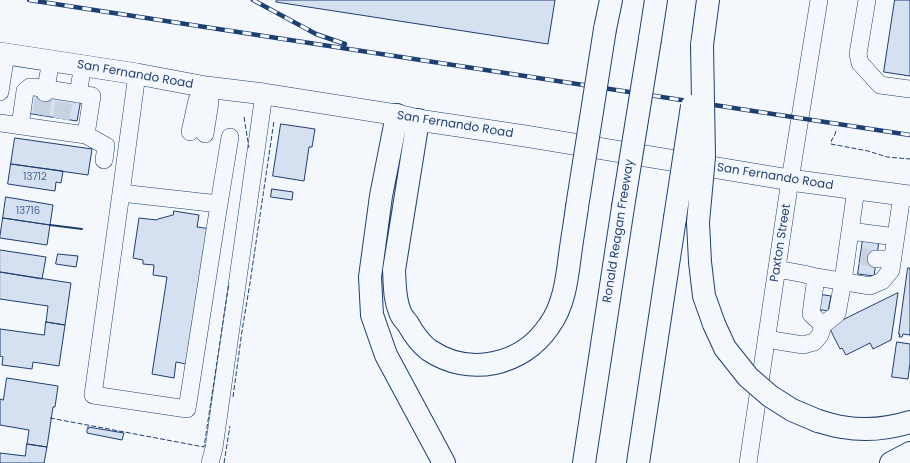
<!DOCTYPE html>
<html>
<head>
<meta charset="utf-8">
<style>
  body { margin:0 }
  canvas { display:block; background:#f4f7fb }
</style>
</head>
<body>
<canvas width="910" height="463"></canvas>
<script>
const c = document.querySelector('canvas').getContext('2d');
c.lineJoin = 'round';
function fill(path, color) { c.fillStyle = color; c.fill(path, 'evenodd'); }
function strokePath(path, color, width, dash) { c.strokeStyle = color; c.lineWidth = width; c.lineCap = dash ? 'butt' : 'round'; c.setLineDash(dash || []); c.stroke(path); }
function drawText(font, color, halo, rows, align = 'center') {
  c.font = font + ' Poppins,sans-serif'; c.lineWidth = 3; c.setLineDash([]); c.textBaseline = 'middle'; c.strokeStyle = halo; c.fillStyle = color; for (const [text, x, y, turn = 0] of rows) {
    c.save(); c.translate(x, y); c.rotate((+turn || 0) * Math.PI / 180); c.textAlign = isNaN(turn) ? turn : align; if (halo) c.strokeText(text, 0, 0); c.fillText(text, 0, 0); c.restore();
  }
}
const building = new Path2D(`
  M277 0H555L548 44 276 2Z
  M895 0H910V76L884 72Z
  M30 90 81 99 77 121 26 113Z
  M281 124 315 129 312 147H309L304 181 273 176Z
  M15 138 92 149 88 175 11 164Z
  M11 164 63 171 61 183 56 182 55 191 8 184Z
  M272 189 293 192 292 200 271 197Z
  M6 197 53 205 50 225 3 218Z
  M174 211 199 215 197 227 211 229 186 364 176 362 174 378 152 374 167 277 153 275 154 265 143 264V260L133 258 139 218 157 220 158 219 173 215Z
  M3 218 50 225 47 245 0 238Z
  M863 239 879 241 874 276 858 274Z
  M0 250 46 257 42 279 0 272Z
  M58 254 78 256 76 267 56 264Z
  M908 268H910V335L903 334 902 337H899L900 334H899Z
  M0 272 71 283 65 325 46 322 48 306 0 299Z
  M898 293 891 340 873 349 870 343 846 355 842 348 840 349 829 327Z
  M818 294 831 296 828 311 816 309Z
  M46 322 65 325 59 366 33 362 32 369 2 365 3 357 0 356V329L44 335Z
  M897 342 910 344V363L908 379 892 377Z
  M7 378 58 386 55 407H53L47 447 27 444 29 430 0 425V399L3 400Z
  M88 427 124 433 122 440 87 433V429H88Z
  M27 444 47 447 44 463H0V453L25 456Z`);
fill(building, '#d5e0f0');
strokePath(building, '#1d3f73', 1);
strokePath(new Path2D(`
  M41 115 45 93
  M61 119 65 96
  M861 256 876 259`), '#c9d2e0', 17, [17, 8]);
const minor = new Path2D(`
  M867 0 858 54 860 63 880 85 910 89
  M137 74 121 193 219 204 230 137
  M0 92 6 54
  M45 93 51 61
  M78 94 83 65
  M0 123C29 127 57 131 86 135L92 96 35 87H30L25 91 20 126
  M190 132 197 100 205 94
  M205 134 210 102 205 94 206 87
  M86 135 106 146 104 160
  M121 193 93 395 187 409 219 204
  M850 231 896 237
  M876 259H893
  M777 269 804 274 816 277
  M823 325 811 314 816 277 870 286 882 281 891 270 902 195
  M766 339 803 345 814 342 820 335 823 325 837 314 843 281 856 189
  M210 463 214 448 264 94
  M748 463 790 180 819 0`);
const major = new Path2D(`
  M0 53 137 74 206 87 264 94 334 105 397 115 418 120 525 136 790 180 910 196`);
const highway = new Path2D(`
  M605 29 611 0
  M650 39 656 0
  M702 45 708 0
  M397 115 381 196 370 277 372 315 386 355 444 463
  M418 120 394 270C395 284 394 298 400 312 401 316 405 320 408 324 413 333 421 344 429 350 469 377 522 366 549 326 564 306 567 279 570 255 572 239 575 223 577 207
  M698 222 700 262 704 296 714 324
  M818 421C826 423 834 426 842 427 865 431 888 429 910 422
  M584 463 623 207
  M638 463 675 218
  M891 463 910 453`);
strokePath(minor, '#1d3f73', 18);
strokePath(major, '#1d3f73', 22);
strokePath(highway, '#1d3f73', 24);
strokePath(minor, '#f4f7fb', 17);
strokePath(major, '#f4f7fb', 21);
strokePath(highway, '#f4f7fb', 22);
const rail = new Path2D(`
  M29 0 910 135
  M253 0 316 34 345 44`);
strokePath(rail, '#1d3f73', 4.5);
strokePath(rail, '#f4f7fb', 3, [9]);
const highwayBridge = new Path2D(`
  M577 207 605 29
  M623 207 650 39
  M675 218 692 106
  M698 222 704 157 702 45
  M714 324 725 348 748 377 770 396 792 410 818 421`);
strokePath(highwayBridge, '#1d3f73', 24, []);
strokePath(highwayBridge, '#f4f7fb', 22);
strokePath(new Path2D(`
  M244 117 249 148
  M836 131 834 137 832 139 831 144 868 151 887 157 910 159
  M233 397 242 331 250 283 274 121
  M50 418 204 447 229 283
  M224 463 230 426`), '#1d3f73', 1, [5, 2]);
strokePath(new Path2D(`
  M50 225 82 229`), '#1d3f73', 2);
drawText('10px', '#4b6792', null, [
  ["13712",35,177],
  ["13716",28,211]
]);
drawText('12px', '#1d3f73', '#f4f7fb', [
  ["San Fernando Road",135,75,10],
  ["San Fernando Road",455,125,9],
  ["San Fernando Road",775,177,9],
  ["Ronald Reagan Freeway",619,231,-81],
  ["Paxton Street",781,243,-81]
]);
</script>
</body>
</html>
